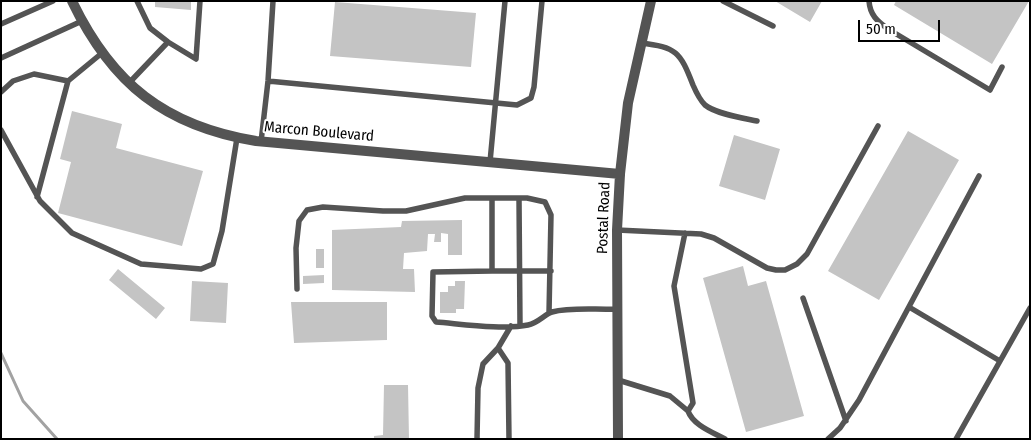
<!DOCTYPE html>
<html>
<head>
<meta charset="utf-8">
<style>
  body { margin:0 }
  #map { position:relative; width:1031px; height:440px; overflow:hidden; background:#fff; font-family:"Fira Sans Condensed",sans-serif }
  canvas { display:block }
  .frame { position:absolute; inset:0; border:2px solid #000; pointer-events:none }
  .scale { position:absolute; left:858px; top:20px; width:82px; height:22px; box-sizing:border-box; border:2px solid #000; border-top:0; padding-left:6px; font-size:15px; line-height:18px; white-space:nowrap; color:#000; -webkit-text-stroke:4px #fff; paint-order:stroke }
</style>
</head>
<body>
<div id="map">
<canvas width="1031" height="440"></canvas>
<div class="frame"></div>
<div class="scale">50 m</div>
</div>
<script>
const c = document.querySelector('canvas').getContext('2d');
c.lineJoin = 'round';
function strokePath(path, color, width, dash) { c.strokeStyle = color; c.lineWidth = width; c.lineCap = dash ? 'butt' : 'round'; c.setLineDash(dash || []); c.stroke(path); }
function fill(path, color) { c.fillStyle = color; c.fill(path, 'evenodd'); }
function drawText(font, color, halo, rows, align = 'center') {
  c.font = font + ' "Fira Sans Condensed",sans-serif'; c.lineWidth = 4; c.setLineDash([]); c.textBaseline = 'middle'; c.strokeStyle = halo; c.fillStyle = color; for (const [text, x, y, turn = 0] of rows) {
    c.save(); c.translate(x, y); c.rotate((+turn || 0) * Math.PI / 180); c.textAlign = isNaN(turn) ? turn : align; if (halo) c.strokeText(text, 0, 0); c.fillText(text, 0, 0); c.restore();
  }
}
strokePath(new Path2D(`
  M1 353 23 401 57 439`), '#a2a2a2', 3);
fill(new Path2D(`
  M155 1H191V10L155 7Z
  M775 1H822L810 22Z
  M896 1H1029L992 64 894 5Z
  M335 2 476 13 471 67 330 56Z
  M72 111 122 124 116 148 203 171 182 246 58 213 71 162 60 159Z
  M908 131 959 160 879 300 828 271Z
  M734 135 780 149 765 200 719 186Z
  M462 220V255H448V234L441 233V242H434L435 234H428L427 251 404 253 403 269H414L415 292 332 290V230L401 227 402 221Z
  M316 249H324V268H316Z
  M743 266 748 286 766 281 804 416 746 432 703 278Z
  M118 269 165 308 156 319 109 280Z
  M324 275V283L303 284V276Z
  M192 281 228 283 226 323 190 321Z
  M455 281H465L464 309H456V313H440V292H448V286H455Z
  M291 302H387V340L294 343Z
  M384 385H408L409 439H374V436L383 435Z`), '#c4c4c4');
strokePath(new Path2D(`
  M137 1 150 28 168 42 196 59 200 1
  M723 1 773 26
  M869 1C870 15 877 21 888 29L990 90 1002 67
  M1 24 53 1
  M640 43C677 47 680 52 693 85 696 92 699 99 705 105 716 114 743 118 757 121
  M1 58 82 21
  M268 81 517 105 531 98 534 87 542 1
  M129 83 168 42
  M1 92 13 81 34 74 68 81 102 53
  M1 130 40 201 72 233 141 264 201 269 213 264 222 231 237 138
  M261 142 268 81 273 1
  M490 162 505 1
  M37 197 68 81
  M492 198H527L545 202 551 215 549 313
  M519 198 520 325
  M617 230 701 234 714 238 767 268 776 270H785L797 264 807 254 878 126
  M685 233 674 286 693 403 688 411
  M492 271H551
  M297 289 296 248 299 221 307 210 323 207 383 211H406L465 198H492V271L433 272 432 316 436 322C462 324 504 330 528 325 538 323 545 314 552 312 571 307 597 310 617 309
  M803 298 846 421
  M909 307 1000 361
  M498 348 508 363 509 439
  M618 380 670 396 688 411C693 425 712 432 725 439
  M477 439 478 388 483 364 498 348 511 326
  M828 439 840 428 859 400 979 176
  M956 439 1030 308`), '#545454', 5.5);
strokePath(new Path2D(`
  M620 174 628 103 651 1`), '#545454', 10);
strokePath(new Path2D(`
  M72 1C112 84 165 126 256 141L620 174 617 230 618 439`), '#545454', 10);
drawText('15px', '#000', '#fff', [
  ["Marcon Boulevard",319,132,5],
  ["Postal Road",604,218,-88]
]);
</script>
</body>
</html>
